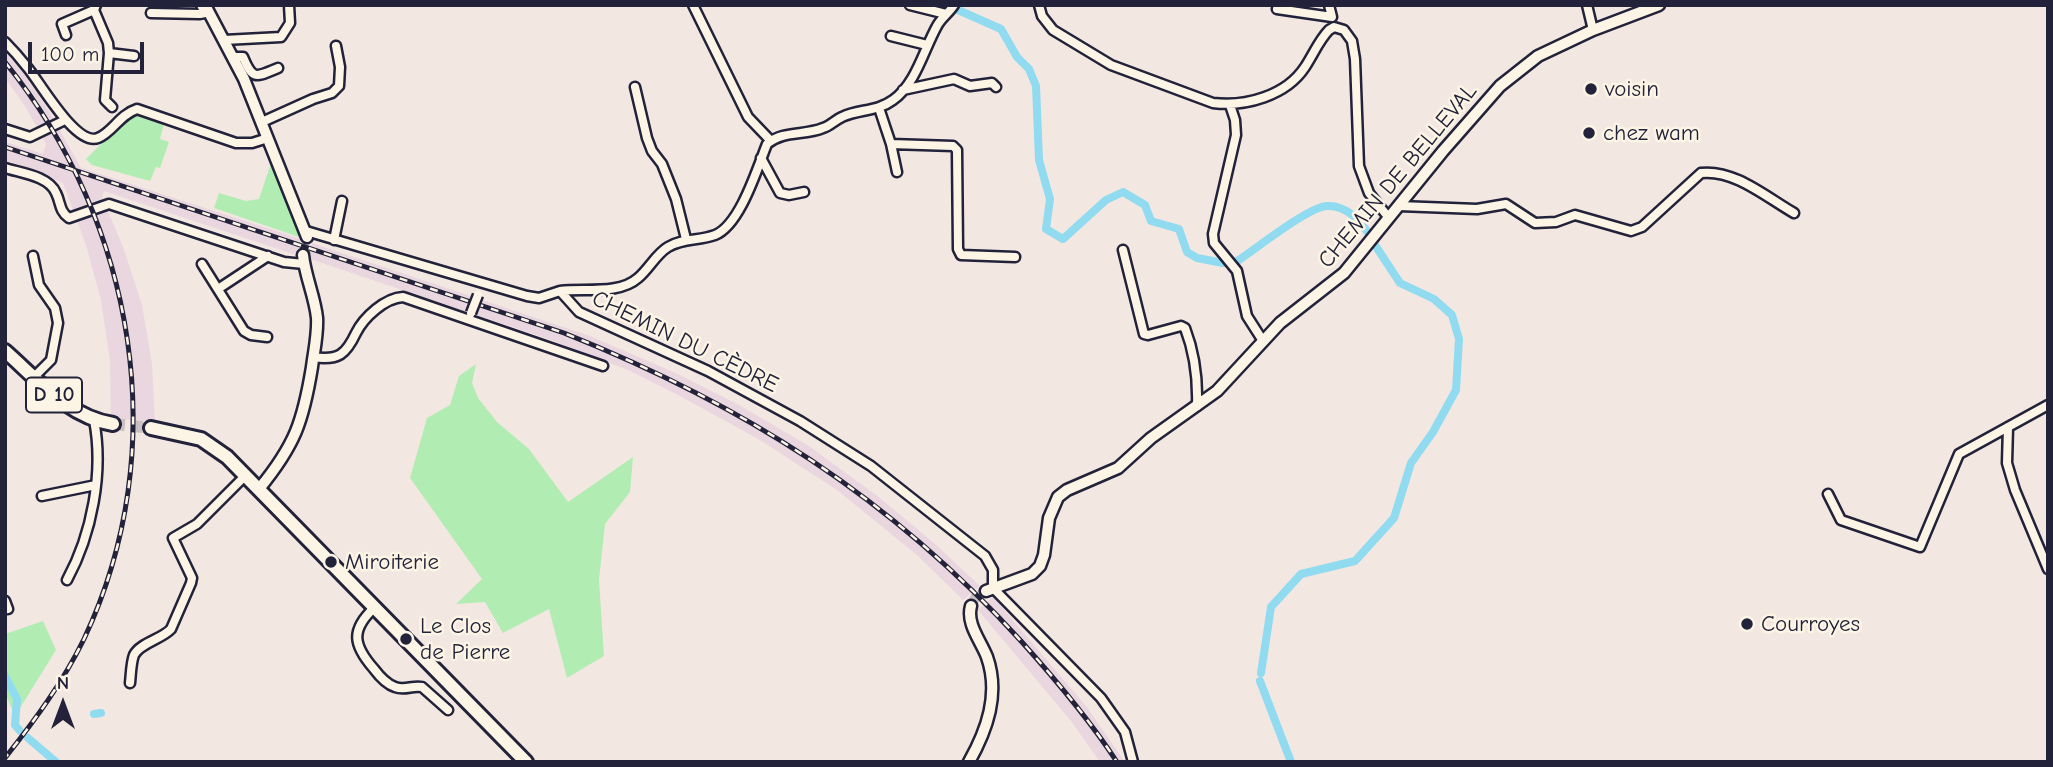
<!DOCTYPE html>
<html>
<head>
<meta charset="utf-8">
<style>
  body { margin:0 }
  #map { position:relative; width:2053px; height:767px; overflow:hidden; background:#f3e7e2; font-family:"Comic Neue",sans-serif }
  canvas { display:block }
  .frame { position:absolute; inset:0; border:7px solid #22223b; pointer-events:none }
  .north { position:absolute; left:28px; top:669px; width:70px; height:70px; -webkit-text-stroke:5px #fcf5e5; paint-order:stroke; rotate:0deg; font-size:19px; font-weight:700; line-height:28px; text-align:center; color:#22223b }
  .north::after { content:''; display:block; margin:auto; width:24px; height:32px; background:#22223b; clip-path:polygon(50% 0,100% 100%,50% 72%,0 100%) }
  .scale { position:absolute; left:28px; top:42px; width:116px; height:32px; box-sizing:border-box; border:4px solid #22223b; border-top:0; padding-left:9px; font-size:21px; line-height:24px; white-space:nowrap; color:#22223b; -webkit-text-stroke:5px #fcf5e5; paint-order:stroke }
</style>
</head>
<body>
<div id="map">
<canvas width="2053" height="767"></canvas>
<div class="frame"></div>
<div class="north">N</div>
<div class="scale">100 m</div>
</div>
<script>
const c = document.querySelector('canvas').getContext('2d');
c.lineJoin = 'round';
function fill(path, color) { c.fillStyle = color; c.fill(path, 'evenodd'); }
function strokePath(path, color, width, dash) { c.strokeStyle = color; c.lineWidth = width; c.lineCap = dash ? 'butt' : 'round'; c.setLineDash(dash || []); c.stroke(path); }
function drawText(font, color, halo, rows, align = 'center') {
  c.font = font + ' "Comic Neue",sans-serif'; c.lineWidth = 5; c.setLineDash([]); c.textBaseline = 'middle'; c.strokeStyle = halo; c.fillStyle = color; for (const [text, x, y, turn = 0] of rows) {
    c.save(); c.translate(x, y); c.rotate((+turn || 0) * Math.PI / 180); c.textAlign = isNaN(turn) ? turn : align; if (halo) c.strokeText(text, 0, 0); c.fillText(text, 0, 0); c.restore();
  }
}
fill(new Path2D(`
  M5 52 25 75 49 111 81 168 301 239 296 255 104 191 102 197 123 247 142 305 152 364 155 423 111 418 110 361 101 300 86 245 63 183 5 160V142L43 154 46 144 25 106 5 78Z
  M312 243 590 336 678 374 739 405 809 446 880 498 934 543 980 586 963 600 917 555 837 490 760 440 680 396 628 370 551 340 307 258Z
  M993 597 1086 706 1125 762H1100L1071 721 978 610Z`), '#e9d6df');
fill(new Path2D(`
  M132 113 164 124 160 139 169 142 160 168 156 167 150 181 92 165 86 159Z
  M271 163 303 237 302 238 214 208 219 193 246 201 259 199Z
  M476 364 472 383 478 398 497 422 529 449 568 502 633 457 630 492 605 524 599 580 604 656 567 678 549 609 503 633 485 602 456 604 482 579 410 478 427 418 450 405 459 376Z
  M43 621 56 650 15 716 5 693V634Z`), '#b1edb2');
strokePath(new Path2D(`
  M958 10 1001 29 1017 57 1029 69 1036 86 1039 160 1050 199 1046 229 1063 239 1106 200 1123 192 1145 205 1151 221 1179 229 1187 252 1197 258 1223 263
  M1237 261C1256 249 1308 207 1327 206 1346 205 1361 221 1370 236
  M1261 673 1271 607 1301 574 1355 561 1394 518 1411 463 1433 432 1456 390 1459 339 1452 315 1434 299 1400 283 1375 245
  M5 676 17 699 15 725 20 731
  M1260 681 1291 762
  M94 714 101 713
  M28 738 56 762`), '#90dbf0', 8);
strokePath(new Path2D(`
  M971 606 975 598 986 591`), '#c9c0c1', 10, [10, 5]);
strokePath(new Path2D(`
  M113 424 151 428`), '#c9c0c1', 12, [12, 6]);
const minor = new Path2D(`
  M96 5 94 10 108 43 109 53 134 56
  M693 5 748 117 771 141
  M910 5 946 14
  M1039 5 1042 16 1053 30 1111 65 1213 103C1245 107 1286 96 1305 67 1313 55 1319 40 1329 30L1334 27 1344 30 1352 41 1355 59 1359 166 1369 193 1389 218
  M1278 5 1277 9 1332 17 1329 5
  M1587 5 1593 30
  M151 13 200 14 205 13 201 5
  M66 35 62 24 94 10
  M891 36 927 45
  M224 40 281 37 290 23 289 5
  M5 42C13 50 20 58 27 67 40 82 76 147 98 138 113 132 119 115 137 109L236 143H252L268 138
  M109 53 105 100 112 107
  M234 57H243C253 81 256 77 278 68
  M635 87 647 138 652 151 662 164 676 199 686 239
  M903 90 954 79 970 86 992 83 996 87
  M1230 105 1235 120 1236 135 1213 234 1214 243 1237 271 1247 316 1263 341
  M879 108 891 144 953 146 957 150 958 249 961 255 1015 257
  M262 122 313 99 332 93 339 86 340 67 336 46
  M5 129 30 137 65 120
  M891 144 897 172
  M761 158 780 193 789 195 804 192
  M5 168C21 173 49 176 56 193 61 203 59 211 69 218L109 204 284 262 304 264
  M1399 206 1477 209 1506 204 1535 223 1556 222 1575 215 1631 231 1642 227 1701 173C1734 169 1766 197 1794 213
  M306 231 527 296 539 298 560 291 579 312 708 371 800 421 871 466 985 556 993 570V588L1101 698 1125 732 1133 762
  M334 240 342 201
  M1123 250 1144 334 1148 335 1181 326 1185 328C1195 354 1198 378 1197 406
  M33 256 39 285 55 308 58 323 51 360 34 377
  M202 264 244 331 251 335 267 337
  M218 289 268 256
  M560 291C584 288 619 295 638 278 649 269 656 254 668 247 683 238 699 241 715 235 740 225 757 169 767 144 784 130 804 136 823 128 830 126 835 120 842 117 858 109 877 112 893 100 916 84 924 49 937 26 941 18 949 13 954 5
  M313 357C339 361 346 354 356 333 364 317 385 298 403 297L603 366
  M2008 427 2007 463 2015 490 2048 569
  M1828 494 1841 520 1920 547 1959 454 2048 405
  M42 496 96 485
  M67 580C92 534 104 472 94 420
  M5 601 8 609
  M375 607C350 630 353 645 374 669 380 677 386 684 395 687 405 691 412 685 422 687L448 710
  M130 683C131 674 131 663 134 655 140 643 162 639 171 629L191 583 192 578 173 538 197 524 246 475`);
const tertiary = new Path2D(`
  M205 5 244 79 307 237
  M259 489C295 445 303 422 312 367 314 351 318 334 317 318 315 297 305 276 303 255
  M986 591 1032 574 1040 566 1044 555 1049 518 1058 497 1067 490 1118 468 1151 438 1217 391 1280 323 1344 273 1443 151 1500 86 1538 56 1593 30 1659 5
  M969 762C987 730 1000 694 987 657 981 641 966 624 971 606`);
const primary = new Path2D(`
  M5 351C37 379 68 417 113 424
  M151 428 201 439 227 457 526 762`);
strokePath(minor, '#22223b', 13);
strokePath(tertiary, '#22223b', 15);
strokePath(primary, '#22223b', 18);
strokePath(minor, '#fcf5e5', 8);
strokePath(tertiary, '#fcf5e5', 10);
strokePath(primary, '#fcf5e5', 12);
const rail = new Path2D(`
  M5 62C136 224 174 449 84 639 63 682 35 720 5 758
  M5 147 564 333C744 405 890 497 1021 641 1056 680 1089 719 1117 762`);
strokePath(rail, '#22223b', 5);
strokePath(rail, '#fcf5e5', 2.5, [8]);
const minorBridge = new Path2D(`
  M471 313 478 295`);
strokePath(minorBridge, '#22223b', 13, []);
strokePath(minorBridge, '#fcf5e5', 8);
for (const [x, y, r, color] of [
  [1591,89,7,"#22223b"],
  [1589,133,7,"#22223b"],
  [331,562,7,"#22223b"],
  [1747,624,7,"#22223b"],
  [406,639,7,"#22223b"]
]) { const dot = new Path2D(); dot.arc(x, y, r, 0, 2 * Math.PI); c.fillStyle = color; c.fill(dot); strokePath(dot, '#fcf5e5', 2.5); }
for (const [x, y, w] of [
  [54,395,56]
]) { const box = new Path2D(); box.roundRect(x - w / 2, y - 17.5, w, 35, 5); c.fillStyle = '#fcf5e5'; c.fill(box); strokePath(box, '#22223b', 2); }
drawText('bold 21px', '#22223b', null, [
  ["D 10",54,395]
]);
drawText('23px', '#22223b', '#fcf5e5', [
  ["voisin",1605,89],
  ["chez wam",1603,133],
  ["Miroiterie",345,562],
  ["Courroyes",1761,624],
  ["Le Clos",420,626],
  ["de Pierre",420,652]
], 'left');
drawText('23px', '#22223b', '#fcf5e5', [
  ["CHEMIN DE BELLEVAL",1398,176,-50],
  ["CHEMIN DU CÈDRE",685,342,26]
]);
</script>
</body>
</html>
